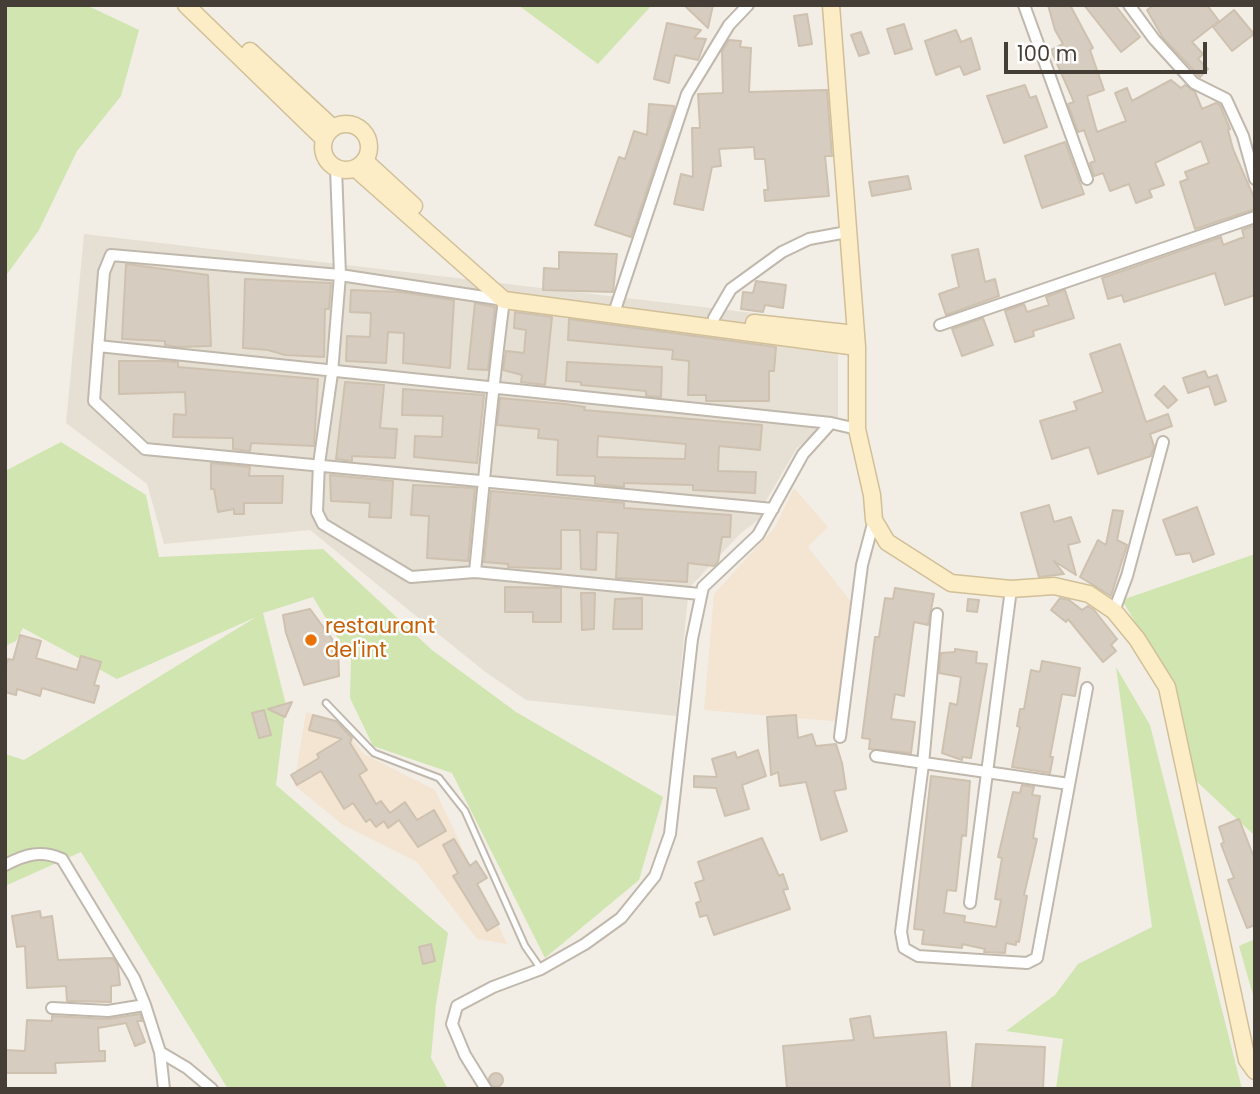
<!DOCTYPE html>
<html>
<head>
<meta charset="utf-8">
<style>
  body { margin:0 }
  #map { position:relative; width:1260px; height:1094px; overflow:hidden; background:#f2eee6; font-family:Poppins,sans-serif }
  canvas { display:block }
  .frame { position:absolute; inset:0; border:7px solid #453e36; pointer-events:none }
  .scale { position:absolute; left:1004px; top:42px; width:203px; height:32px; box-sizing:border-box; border:4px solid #453e36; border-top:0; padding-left:9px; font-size:21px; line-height:24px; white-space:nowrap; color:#453e36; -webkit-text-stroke:5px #fff; paint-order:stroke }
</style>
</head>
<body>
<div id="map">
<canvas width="1260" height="1094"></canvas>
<div class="frame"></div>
<div class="scale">100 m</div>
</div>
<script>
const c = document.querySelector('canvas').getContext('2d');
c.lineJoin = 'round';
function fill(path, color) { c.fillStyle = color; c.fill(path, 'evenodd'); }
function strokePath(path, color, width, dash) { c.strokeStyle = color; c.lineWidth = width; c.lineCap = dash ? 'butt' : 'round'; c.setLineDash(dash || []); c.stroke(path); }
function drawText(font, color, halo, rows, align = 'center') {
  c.font = font + ' Poppins,sans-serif'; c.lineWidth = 5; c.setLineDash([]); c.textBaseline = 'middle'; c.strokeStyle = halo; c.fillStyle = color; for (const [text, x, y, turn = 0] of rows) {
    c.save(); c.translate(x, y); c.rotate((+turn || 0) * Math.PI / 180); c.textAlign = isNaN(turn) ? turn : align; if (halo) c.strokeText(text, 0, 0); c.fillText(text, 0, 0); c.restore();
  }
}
fill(new Path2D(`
  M84 234 838 323V427L819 432 797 448 763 506 773 509 741 533 689 588 676 716 526 700 484 671 310 530 164 544 147 484 66 423Z`), '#e6e0d4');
fill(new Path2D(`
  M794 488 828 527 808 547 855 607 843 722 704 710 714 594 775 527Z
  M306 712 340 724 364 754 435 790 507 944 477 939 417 862 343 825 294 785Z`), '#f4e4d2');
fill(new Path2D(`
  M5 5H86L139 30 121 96 77 151 39 230 5 277Z
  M518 5H652L598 64Z
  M61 442 146 495 159 557 323 549 432 650 516 712 663 797 639 880 545 958 452 773 373 746 350 698 351 660 313 597 263 613 286 705 276 785 448 933 436 1004 431 1058 448 1089H228L81 852 5 886V754L24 760 256 617 117 679 23 628 16 641 5 646V471Z
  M1255 554V836L1194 779 1170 681 1122 600Z
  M1116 667 1150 725 1242 1089H1056L1063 1039 1006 1031 1055 995 1078 964 1152 927Z
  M1255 939V1002L1239 946Z`), '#d0e5b0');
const building = new Path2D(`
  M684 5H713L708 28Z
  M1048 5H1070L1093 48 1090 50 1104 90 1087 96 1097 132 1126 121 1115 93 1127 88 1132 101 1171 80 1181 88 1185 85 1195 92 1202 109 1216 103 1220 105 1230 129 1228 130 1233 149 1255 200V209L1195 229 1180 182 1188 179 1185 172 1209 163 1201 141 1155 163 1164 185 1149 190 1152 197 1136 203 1129 184 1110 191 1103 173 1094 176 1090 163 1095 161 1084 130 1078 132 1068 104 1074 102 1051 50 1063 44 1055 30Z
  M1084 5H1115L1140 37 1121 52Z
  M1154 5H1207L1219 21 1192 42 1203 54 1198 59 1208 69 1200 77 1163 38 1147 10Z
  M1234 10 1254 34 1232 51 1213 27Z
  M807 14 812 44 799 46 794 16Z
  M667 23 701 30 694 38 706 39 698 60 675 55 669 83 654 79Z
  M904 24 912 49 895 54 887 29Z
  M956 30 961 42 971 38 980 69 964 75 960 66 936 75 925 41Z
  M861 32 869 53 859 56 851 35Z
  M729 40 741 41 740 47 751 48 749 92 827 90 832 156H825L829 196 765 201 764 190H768L765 159H755L754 147 719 149 721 166 712 167 703 210 674 204 681 174 693 177 692 128H700L698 94 723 93 722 51Z
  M1025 85 1030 98 1036 96 1047 127 1004 143 987 96Z
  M649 104 674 106V109L631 237 595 225 619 157 625 159 634 131 647 135Z
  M1065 142 1084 194 1042 208 1025 156Z
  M908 176 911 189 872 196 869 182Z
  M1255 225V295L1225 305 1215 273 1124 302 1122 295 1108 299 1102 278 1221 237 1223 245 1244 237 1242 230Z
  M978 249 985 282 995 279 999 296 946 315 939 294 959 287 952 255Z
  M559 252 617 254 613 292 543 290 544 268 559 269Z
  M126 264 208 275 211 346 178 347 165 345V341L122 339Z
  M245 279 331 283 329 309H325L324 357 285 355 268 350 243 348Z
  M756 281 786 285 783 308 765 305 763 312 741 309 743 292 753 293Z
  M351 290 400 292 454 300 450 368 403 363 404 333 388 332 386 363 346 361 347 336 370 337 371 313 350 312Z
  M1065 290 1074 318 1033 331 1034 336 1015 342 1005 311 1024 304 1027 312 1049 305 1046 297Z
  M475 303 495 307 488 370 468 369Z
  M515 312 552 317 545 385 521 382 522 375 503 370 506 351 524 353 526 330 514 328Z
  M983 318 993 345 962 356 952 329Z
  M569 319 776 347 774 371H769V401H706V395H688L689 361 672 359 673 350 568 340Z
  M1120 344 1146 422 1168 414 1172 426 1150 434 1154 446 1151 456 1098 474 1089 447 1052 459 1040 421 1077 410 1074 402 1103 392 1090 354Z
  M119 361H163L178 362V367L318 379 314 446 251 443 250 451 233 449V438L173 437 174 414 186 415 185 392 119 394Z
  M567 362 662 367 661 397 646 396V391L581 385V382L566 381Z
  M1205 371 1208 378 1217 375 1226 401 1215 405 1209 386 1188 393 1183 378Z
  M345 382 384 385 380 428 397 429 395 458 352 456V461L336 459Z
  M1164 386 1177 400 1168 408 1155 395Z
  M403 389 484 395 477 463 414 457 415 436 442 437 443 416 402 415Z
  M500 398 565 404 585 407 584 410 762 425 760 450 719 446 718 471 756 472 755 493 693 490V485L624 483V487L595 484V476L557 475 558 440 538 438 539 429 497 425ZM598 436 686 444 685 459 597 457Z
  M211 463 250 467 249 476H283L282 503H244V514H234V509L218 512 214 489H211Z
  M330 475 393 481 391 518 369 517 370 503 331 501Z
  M413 485 475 488 468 561 427 558 429 516 411 515Z
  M491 491 624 503V508L731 515 730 537H722L718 562 714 566 688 563 687 582 616 578 618 533 597 532 596 570 581 569 580 530H561V569L508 567V564L484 562Z
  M1049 505 1054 522 1071 517 1076 531 1080 542 1068 545 1076 575 1054 561 1064 574 1039 577 1021 513Z
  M1197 507 1214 554 1193 562 1190 553 1176 555 1163 520Z
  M1113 510 1123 511 1117 540 1127 545 1111 596 1080 577 1098 540 1106 545Z
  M505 587 561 588V622H533V612H505Z
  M895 588 934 594 928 625 914 622 904 696 895 694 891 719 915 722 911 753 869 749 870 739 862 738 875 637H879L885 598 893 599Z
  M581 593H595L594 629 582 630Z
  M642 598V629H613L615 599Z
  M1060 598 1069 600 1082 610 1088 606 1094 610 1117 639 1111 645 1116 651 1103 662 1068 619 1066 622 1051 610Z
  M968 599 979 600 977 612 967 611Z
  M310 609 338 647 339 676 304 685 286 633 283 615Z
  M20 635 41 641 36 658 77 670 81 656 101 662 94 685 99 686 94 703 42 688 40 696 17 689 16 695 5 692V669L8 659 13 660Z
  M955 649 977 652 976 663 987 664 971 758 962 757V760L942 753 950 703 957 705 961 677 939 673 941 653 955 652Z
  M1042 661 1080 668 1075 696 1062 694 1050 757H1053L1050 773 1012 767 1020 727 1017 726 1020 709H1024L1031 670 1040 672Z
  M292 702 285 717 268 709Z
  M264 710 271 735 259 738 252 713Z
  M313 715 336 721 352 738 350 743 367 770 359 775 376 804 381 801 390 813 405 802 417 820 434 810 446 831 418 847 399 820 388 828 384 821 376 827 370 819 366 822 353 803 344 809 321 771 297 785 291 775 319 758 317 754 342 739 309 730Z
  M796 715 798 738 812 734 816 746 836 744 842 763 846 789 834 791 847 831 821 840 806 782 780 786 778 772 771 775 767 717Z
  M758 750 766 776 742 785 749 809 725 816 716 788 694 787V776L717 777 712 759 735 752 737 758Z
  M931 776 970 781 966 836 962 835 956 891 947 890 944 913 965 916 964 922 996 927 1001 900 995 899 1002 858 998 857 1013 792 1020 793 1022 785 1034 787 1032 795 1040 796 1033 838 1037 839 1024 895 1027 896 1019 942 1016 941V945L1006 943 1005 953 984 952 985 949 962 944V948L922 944 924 930 914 929Z
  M1239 819 1255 860V925L1247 928 1228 880 1234 878 1221 844 1224 842 1219 827Z
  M762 838 779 876 783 874 788 889 783 890 790 909 714 935 707 915 700 917 696 903 701 901 695 883 704 880 698 862Z
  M454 839 470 866 476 861 487 878 477 884 499 924 487 931 453 876 458 873 443 845Z
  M40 911 41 918 52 916 58 960 113 958 118 966 120 985 111 986V1002L67 1001 66 986 27 988 25 946 17 947 12 916Z
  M431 944 435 961 423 964 419 947Z
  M140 1014 142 1021H137L145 1042 135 1046 126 1023 98 1028 99 1051H105V1061L55 1063 56 1073H5V1050L25 1051 27 1020 52 1021V1016L108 1019Z
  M870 1016 874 1038 946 1032 950 1089H787L783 1046 854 1040 850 1019Z
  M976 1044 1045 1047 1043 1089H972Z
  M489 1080a7 7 0 1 1 14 0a7 7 0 1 1-14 0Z`);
fill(building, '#d6ccbf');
strokePath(building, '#cec1af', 2);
const lane = new Path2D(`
  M326 703 374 753 439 778 465 811 525 946 541 969`);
const street = new Path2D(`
  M1024 5 1087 179
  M1129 5 1154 39 1194 83 1226 99 1243 136 1255 179
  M336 168 340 275 332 373 319 464 317 512 323 524 411 577 475 572 700 594
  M616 307 687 94 729 25 748 5
  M714 318 731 289 782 252 809 239 847 232
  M940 325 1255 217
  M98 346 831 423
  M475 572C484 481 492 390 504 300L340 275 111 255 104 272 94 401 145 449 773 509
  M1114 611 1127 576 1163 442
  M937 614 923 764 901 932 904 948 918 956 1027 963 1037 958 1087 688
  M840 737 862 565 874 520
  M876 756 1069 784
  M5 865C26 854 41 850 62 859L134 978 145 1005 108 1011 52 1008
  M970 903 1011 589
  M145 1005 160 1052 187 1068 212 1089
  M160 1052 164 1089
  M486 1089 465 1055 452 1024 457 1006 493 987 541 969 585 944 621 918 655 876 670 834 692 639 703 587 758 535 803 454 831 423 857 429`);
const secondary = new Path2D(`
  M186 5 324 139
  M831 5 857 347V429L872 495 874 520 887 542 951 583 1011 589 1054 586 1089 594 1114 611 1137 639 1167 687 1247 1060 1255 1071
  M250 51 333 128
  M323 147a23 23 0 1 1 46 0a23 23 0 1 1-46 0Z
  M365 161 414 206
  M356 169 504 300 857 347
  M754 323 856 334`);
strokePath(lane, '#c0b8ac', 9);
strokePath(street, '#c0b8ac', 14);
strokePath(secondary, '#d1bf98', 19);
strokePath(lane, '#fff', 5);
strokePath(street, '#fff', 10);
strokePath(secondary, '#fcedc6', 16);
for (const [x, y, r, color] of [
  [311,640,7,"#e8710a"]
]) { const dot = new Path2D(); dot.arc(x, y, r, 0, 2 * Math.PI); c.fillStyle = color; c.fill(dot); strokePath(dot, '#fff', 2.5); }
drawText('21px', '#c56008', '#fff', [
  ["restaurant",325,628],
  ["del'int",325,652]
], 'left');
</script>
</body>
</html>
